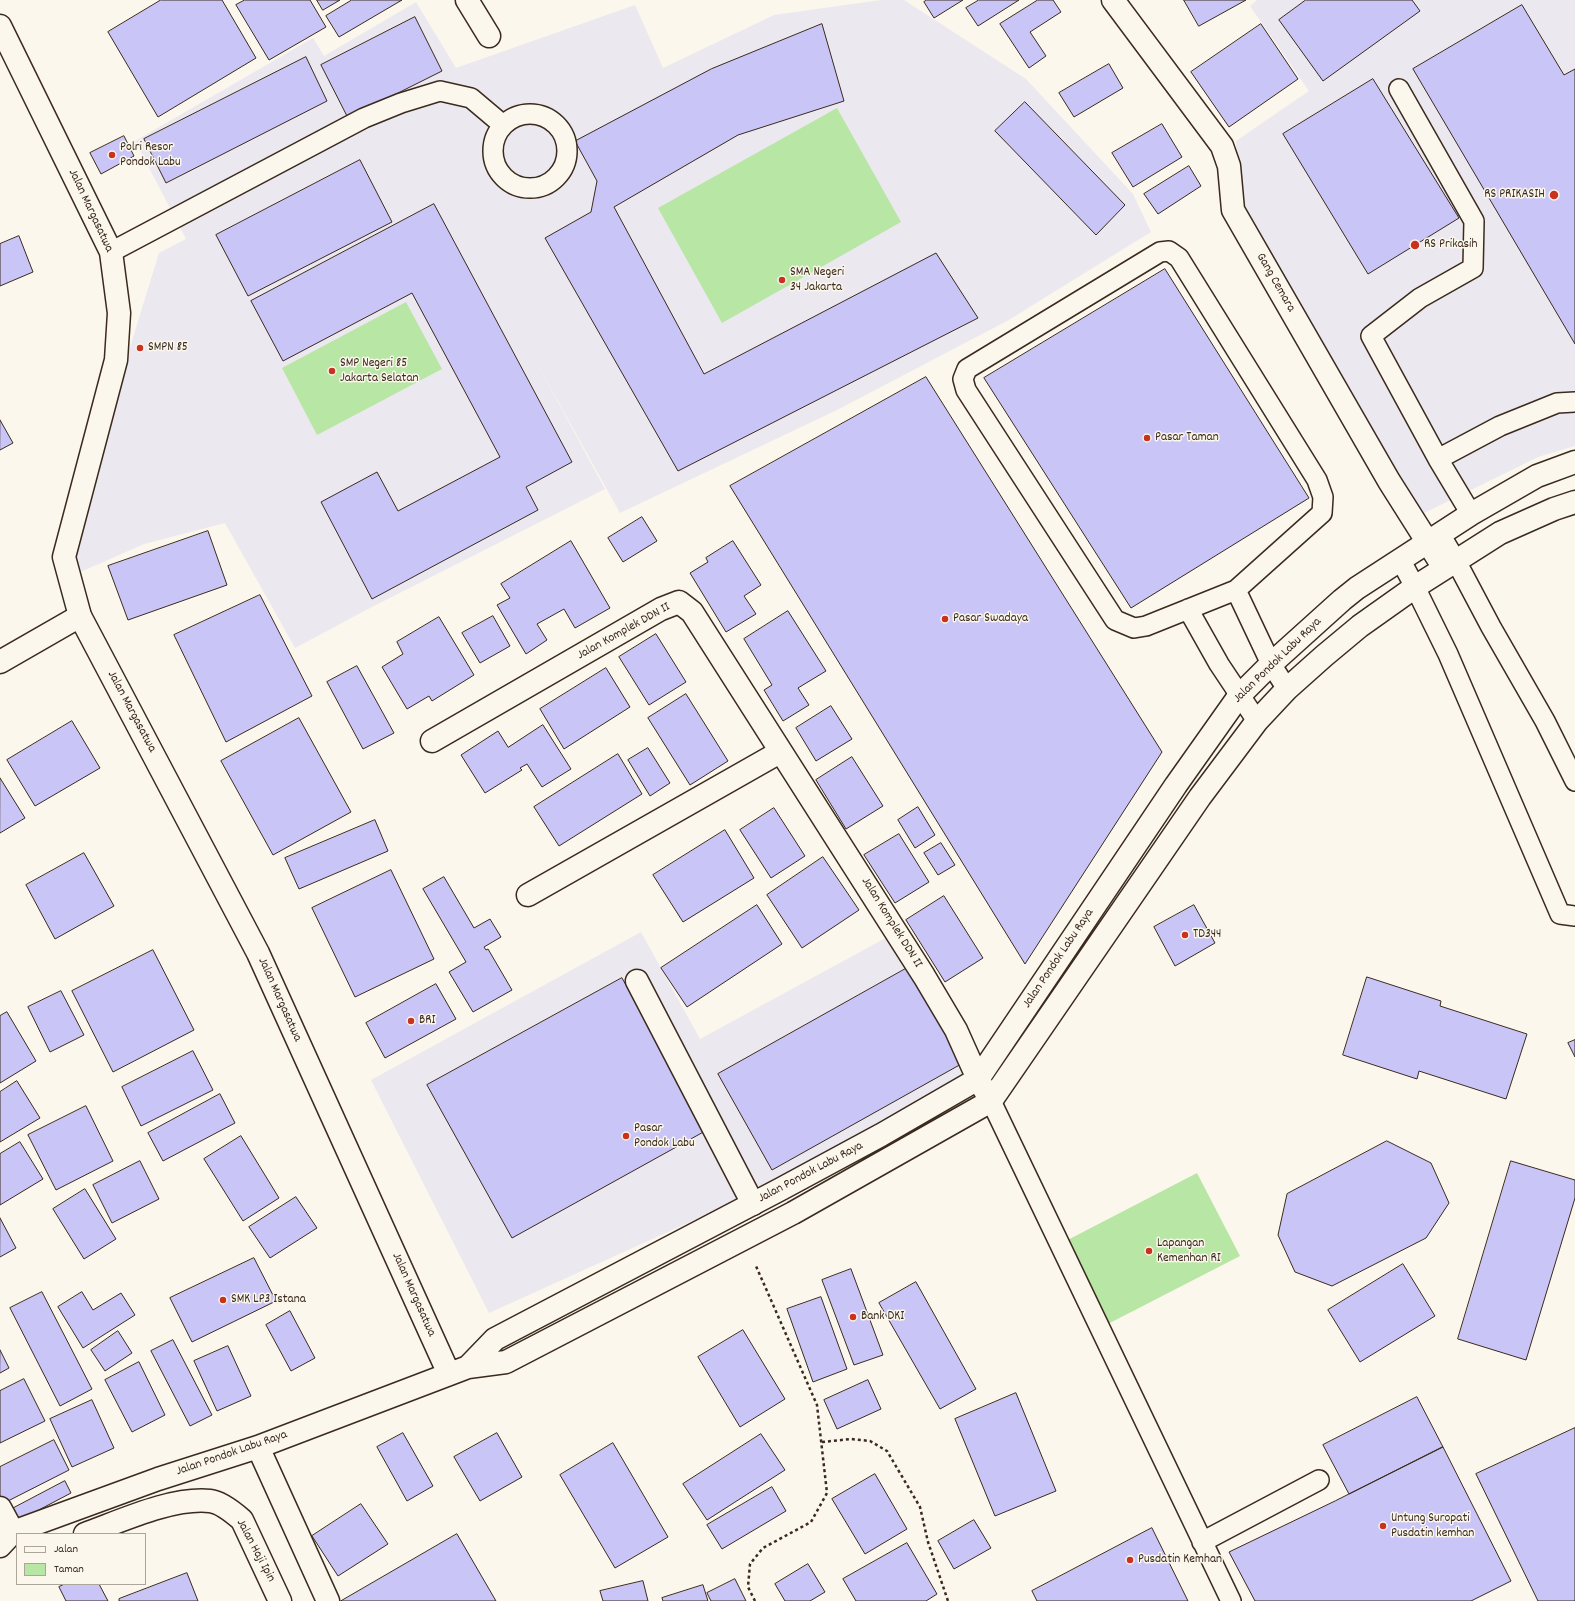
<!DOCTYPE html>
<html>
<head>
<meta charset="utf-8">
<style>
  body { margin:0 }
  #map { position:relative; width:1575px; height:1601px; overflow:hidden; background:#fbf7ec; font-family:Dekko,sans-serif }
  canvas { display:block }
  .legend { position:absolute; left:16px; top:1533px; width:130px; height:52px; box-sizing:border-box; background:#fbf7ec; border:1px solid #aea59a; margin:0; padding:5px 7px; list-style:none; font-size:12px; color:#3b2a1e }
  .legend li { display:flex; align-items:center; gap:8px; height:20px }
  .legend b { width:20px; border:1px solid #aea59a }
</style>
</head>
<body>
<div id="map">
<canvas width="1575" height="1601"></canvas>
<ul class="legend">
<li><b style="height:5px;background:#fbf7ec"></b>Jalan</li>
<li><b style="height:11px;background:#b8e6a4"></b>Taman</li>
</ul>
</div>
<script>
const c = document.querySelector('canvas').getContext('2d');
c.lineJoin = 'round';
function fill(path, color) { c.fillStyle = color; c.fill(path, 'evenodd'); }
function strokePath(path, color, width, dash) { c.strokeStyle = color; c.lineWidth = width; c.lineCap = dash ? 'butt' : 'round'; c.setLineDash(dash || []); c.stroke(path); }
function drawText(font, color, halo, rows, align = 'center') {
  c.font = font + ' Dekko,sans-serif'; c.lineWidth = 3; c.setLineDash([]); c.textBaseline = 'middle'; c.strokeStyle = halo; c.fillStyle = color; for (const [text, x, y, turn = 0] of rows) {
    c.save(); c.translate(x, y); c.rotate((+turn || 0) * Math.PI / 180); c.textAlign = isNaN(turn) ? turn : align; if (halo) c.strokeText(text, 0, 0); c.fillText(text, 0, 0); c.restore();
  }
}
fill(new Path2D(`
  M881 0H904L1026 79 1133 194 1151 232 1007 321 837 410 620 513 534 358 605 489 368 609 295 648 225 523 144 544 76 574 66 555 159 253 186 239 135 141 313 38 324 56 416 2 456 68 635 5 663 68 774 15Z
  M1257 0H1575V446L1538 457 1418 516 1247 226 1238 187 1236 141 1309 91 1250 6Z
  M641 932 700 1039 893 934 972 1069 756 1192 489 1313 371 1080Z`), '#ece8ef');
fill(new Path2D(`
  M837 108 901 222 722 323 658 208Z
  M406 302 442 369 317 435 282 368Z
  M1197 1173 1240 1256 1100 1328 1058 1245Z`), '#b8e6a4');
const building = new Path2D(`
  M161 0H222L256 58 158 117 108 32Z
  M245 0H310L326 27 269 60 236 5Z
  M317 0H340L323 10Z
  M352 0H402L339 37 326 16Z
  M927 0H963L934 18 924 2Z
  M979 0H1019L978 26 966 8Z
  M1038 0H1053L1061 12 1030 32 1046 56 1029 68 1000 24Z
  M1184 0H1246L1199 26Z
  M1306 0H1412L1420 11 1323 81 1279 20Z
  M1522 5 1564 75 1575 69V344L1413 69Z
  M415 17 442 71 348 118 321 65Z
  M822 24 844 101 738 135 614 207 704 374 936 253 978 318 678 471 545 238 591 212 597 181 575 141 711 69Z
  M1261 24 1298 79 1229 127 1191 72Z
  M306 57 327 101 166 183 144 139Z
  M1109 64 1123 88 1074 117 1059 93Z
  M1373 79 1459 218 1368 274 1283 134Z
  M1025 102 1125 205 1096 235 995 131Z
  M1162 124 1182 157 1133 187 1112 153Z
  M124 136 134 156 101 174 90 153Z
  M360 160 392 222 248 296 216 235Z
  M1189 166 1201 186 1158 214 1144 194Z
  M434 204 572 462 526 487 538 510 372 599 321 502 377 472 398 511 500 457 412 293 283 361 251 301Z
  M19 236 33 272 0 286V244Z
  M1165 269 1309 498 1131 608 984 378Z
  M926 377 1162 752 1025 964 730 486Z
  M0 420 13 443 0 450Z
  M642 517 657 541 623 562 608 538Z
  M208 531 227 585 128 620 108 566Z
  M571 541 610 608 575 628 564 609 537 624 547 640 526 654 497 605 510 598 501 584Z
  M733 541 761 585 744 596 756 614 726 632 690 573 708 562 706 558Z
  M260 595 312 696 226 742 174 635Z
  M788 611 826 671 798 688 809 705 783 721 764 690 772 685 744 639Z
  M493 616 510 646 480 663 462 633Z
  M439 617 474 675 432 701 429 696 407 709 382 667 403 654 397 642Z
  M656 634 686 682 649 705 619 657Z
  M357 666 394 733 363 749 327 682Z
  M606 668 630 707 564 749 540 709Z
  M686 694 728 761 690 785 648 718Z
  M831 706 852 739 816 761 796 728Z
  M299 718 351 812 273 855 221 761Z
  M72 721 100 768 35 806 7 760Z
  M543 725 571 769 542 787 527 764 520 768 522 770 485 793 461 755 498 731 508 747Z
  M648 748 670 783 650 796 628 760Z
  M618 754 642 794 559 846 534 807Z
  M852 757 883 806 846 829 816 780Z
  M0 778 25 818 0 833Z
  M918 807 935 835 915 848 898 820Z
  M774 808 805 856 771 878 740 830Z
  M375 820 388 851 299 889 285 858Z
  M725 830 754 878 683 922 653 875Z
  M899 834 929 882 895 903 864 855Z
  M941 843 955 865 938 875 924 853Z
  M84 853 114 906 55 939 26 885Z
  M823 857 859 910 802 948 767 895Z
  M391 870 434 959 355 997 312 908Z
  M444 877 474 928 490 919 501 937 484 947 486 950 488 949 512 990 473 1012 449 972 466 962 423 889Z
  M944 896 983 958 945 982 906 920Z
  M757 905 782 944 687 1007 661 968Z
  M1194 905 1215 943 1175 966 1154 927Z
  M153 950 194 1030 113 1072 72 991Z
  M909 967 963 1063 772 1170 718 1074Z
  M1367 977 1441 1001 1440 1006 1527 1034 1506 1099 1419 1071 1417 1079 1343 1055Z
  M622 978 707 1130 512 1238 427 1085Z
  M436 984 456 1019 385 1058 366 1023Z
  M61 991 84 1035 50 1052 28 1007Z
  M7 1012 36 1061 0 1083V1016Z
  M1575 1040V1057L1568 1043Z
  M193 1051 213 1090 141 1126 122 1087Z
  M17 1081 40 1118 0 1142V1092Z
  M220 1094 235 1123 163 1161 148 1133Z
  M86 1106 113 1161 56 1190 28 1135Z
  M241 1136 279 1198 243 1221 204 1159Z
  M1387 1141 1431 1163 1449 1203 1426 1238 1332 1286 1295 1272 1278 1235 1287 1194Z
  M20 1142 43 1179 0 1205V1154Z
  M140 1161 159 1199 112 1223 93 1185Z
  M1511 1161 1575 1180V1198L1526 1360 1458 1339Z
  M85 1189 116 1239 84 1259 53 1209Z
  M296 1197 317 1228 270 1258 249 1227Z
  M0 1218 16 1248 0 1257Z
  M254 1258 276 1301 192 1342 170 1298Z
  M1403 1264 1435 1316 1360 1362 1328 1310Z
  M851 1269 883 1355 854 1365 822 1280Z
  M916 1282 976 1389 940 1409 879 1303Z
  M42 1292 92 1389 60 1406 10 1308Z
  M82 1292 93 1310 121 1293 135 1315 83 1348 58 1307Z
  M821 1297 847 1369 813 1382 787 1309Z
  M290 1311 315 1358 291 1371 266 1325Z
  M743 1330 785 1399 740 1427 698 1357Z
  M118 1331 132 1353 105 1371 91 1350Z
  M173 1340 212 1415 190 1426 151 1351Z
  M228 1346 251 1396 217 1411 194 1361Z
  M0 1350 9 1368 0 1373Z
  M139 1362 165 1415 132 1432 105 1380Z
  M24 1379 45 1421 0 1443V1391Z
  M868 1380 881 1409 837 1429 824 1400Z
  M1016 1393 1056 1491 995 1516 955 1419Z
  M1417 1397 1443 1447 1349 1494 1323 1445Z
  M92 1400 114 1448 72 1467 50 1419Z
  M1575 1428V1601H1538L1476 1474Z
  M403 1433 433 1486 407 1501 377 1447Z
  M497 1433 522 1477 480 1501 454 1457Z
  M761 1434 785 1470 707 1520 683 1484Z
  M54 1440 69 1470 4 1503 0 1496V1467Z
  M613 1443 668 1537 615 1568 560 1475Z
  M1443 1447 1511 1581 1471 1601H1255L1229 1552 1335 1501Z
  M875 1474 907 1529 865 1554 832 1499Z
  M65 1481 71 1493 16 1522 10 1510Z
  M772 1487 786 1511 722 1549 707 1525Z
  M361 1504 388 1544 338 1576 312 1536Z
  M974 1520 991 1548 954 1569 938 1541Z
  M1152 1528 1188 1601H1037L1032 1591Z
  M457 1534 496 1601H341Z
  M907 1543 937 1594 926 1601H856L843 1579Z
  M808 1564 825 1592 810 1601H785L775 1584Z
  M187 1573 198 1601H119V1599Z
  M735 1579 746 1601H711L707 1593Z
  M643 1581 648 1601H603L600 1591Z
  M65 1584H99L108 1601H66L59 1587Z
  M703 1585 708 1601H663L662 1598Z`);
fill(building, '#cac5f7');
strokePath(building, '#3b2a1e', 1);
const lane = new Path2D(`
  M1399 89 1474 221 1473 268 1420 298 1371 336 1438 459 1471 514
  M493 151a37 37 0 1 1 74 0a37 37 0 1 1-74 0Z
  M1169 251 1179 258 1317 480 1323 497 1322 513 1236 590 1146 626 1134 628 1115 620 966 390 963 379 967 369 1160 252Z
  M111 252 364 118 401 103 440 91 471 98 503 125
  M1438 459 1500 426 1557 403 1575 402
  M1440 534 1456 561 1491 627 1545 721 1575 781
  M1401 561 1415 587 1448 654 1560 914 1575 916
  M1236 590 1271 664 1287 689
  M1188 609 1219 664 1257 721
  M991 1101 1231 1601
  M1202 1542 1319 1480`);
const street = new Path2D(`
  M467 0 489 36
  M1113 0 1222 146 1229 166 1233 210 1389 481 1444 568
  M0 662 80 616
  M432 741 661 609 679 602 692 612 924 976 956 1030 978 1079 991 1101
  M528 895 780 752
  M637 981 753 1204
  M0 1508 13 1532`);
const secondary = new Path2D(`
  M0 26 111 252 119 313 116 360 64 557 80 616 258 953 449 1374
  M468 1367 495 1339 781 1189 881 1135 978 1079 1176 785 1239 696 1271 664 1342 600 1357 588 1471 514 1537 476 1575 462
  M258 1447 328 1601
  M85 1534C121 1521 172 1497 210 1501 220 1502 234 1513 242 1520L280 1601
  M0 1546 13 1532 158 1479 258 1447 468 1367 506 1362 793 1213 991 1101 1200 797 1257 721 1287 689 1324 656 1360 626 1415 587 1500 533 1554 509 1575 502`);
strokePath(lane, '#3b2a1e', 22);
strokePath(street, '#3b2a1e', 25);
strokePath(secondary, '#3b2a1e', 25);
strokePath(new Path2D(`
  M822 1442 851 1439 870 1441 887 1451 920 1507 928 1542 948 1601
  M755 1601 748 1587 750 1564 763 1548 811 1522 827 1493 817 1405 756 1266`), '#3b2a1e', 2.5, [3, 3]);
strokePath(lane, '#fbf7ec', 19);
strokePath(street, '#fbf7ec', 22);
strokePath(secondary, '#fbf7ec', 22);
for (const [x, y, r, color] of [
  [112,155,4,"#c8321e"],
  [1554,195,5,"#c8321e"],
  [1415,245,5,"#c8321e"],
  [782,280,4,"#c8321e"],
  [140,348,4,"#c8321e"],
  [332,371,4,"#c8321e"],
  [1147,438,4,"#c8321e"],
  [945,619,4,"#c8321e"],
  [1185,935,4,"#c8321e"],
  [411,1021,4,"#c8321e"],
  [626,1136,4,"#c8321e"],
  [1149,1251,4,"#c8321e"],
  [223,1300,4,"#c8321e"],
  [853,1317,4,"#c8321e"],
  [1383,1526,4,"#c8321e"],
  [1130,1560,4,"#c8321e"]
]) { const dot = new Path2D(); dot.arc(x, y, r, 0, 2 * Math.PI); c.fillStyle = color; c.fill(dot); strokePath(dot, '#fbf7ec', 1.5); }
drawText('13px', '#3b2a1e', '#fbf7ec', [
  ["Polri Resor",120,148],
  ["Pondok Labu",120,163],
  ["RS PRIKASIH",1545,195,"right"],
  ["RS Prikasih",1424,245],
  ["SMA Negeri",790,273],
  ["34 Jakarta",790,288],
  ["SMPN 85",148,348],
  ["SMP Negeri 85",340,364],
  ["Jakarta Selatan",340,379],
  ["Pasar Taman",1155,438],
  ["Pasar Swadaya",953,619],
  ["TD344",1193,935],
  ["BRI",419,1021],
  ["Pasar",634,1129],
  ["Pondok Labu",634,1144],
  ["Lapangan",1157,1244],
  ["Kemenhan RI",1157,1259],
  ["SMK LP3 Istana",231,1300],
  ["Bank DKI",861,1317],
  ["Untung Suropati",1391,1519],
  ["Pusdatin kemhan",1391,1534],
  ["Pusdatin Kemhan",1138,1560]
], 'left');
drawText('13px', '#3b2a1e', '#fbf7ec', [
  ["Jalan Margasatwa",90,211,65],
  ["Gang Cemara",1275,283,60],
  ["Jalan Komplek DDN II",624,632,-29],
  ["Jalan Pondok Labu Raya",1278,661,-44],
  ["Jalan Margasatwa",131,712,62],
  ["Jalan Komplek DDN II",891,923,58],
  ["Jalan Pondok Labu Raya",1059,959,-56],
  ["Jalan Margasatwa",279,1000,66],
  ["Jalan Pondok Labu Raya",811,1173,-28],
  ["Jalan Margasatwa",413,1295,66],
  ["Jalan Pondok Labu Raya",232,1454,-19],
  ["Jalan Haji Ipin",255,1551,62]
]);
</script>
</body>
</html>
